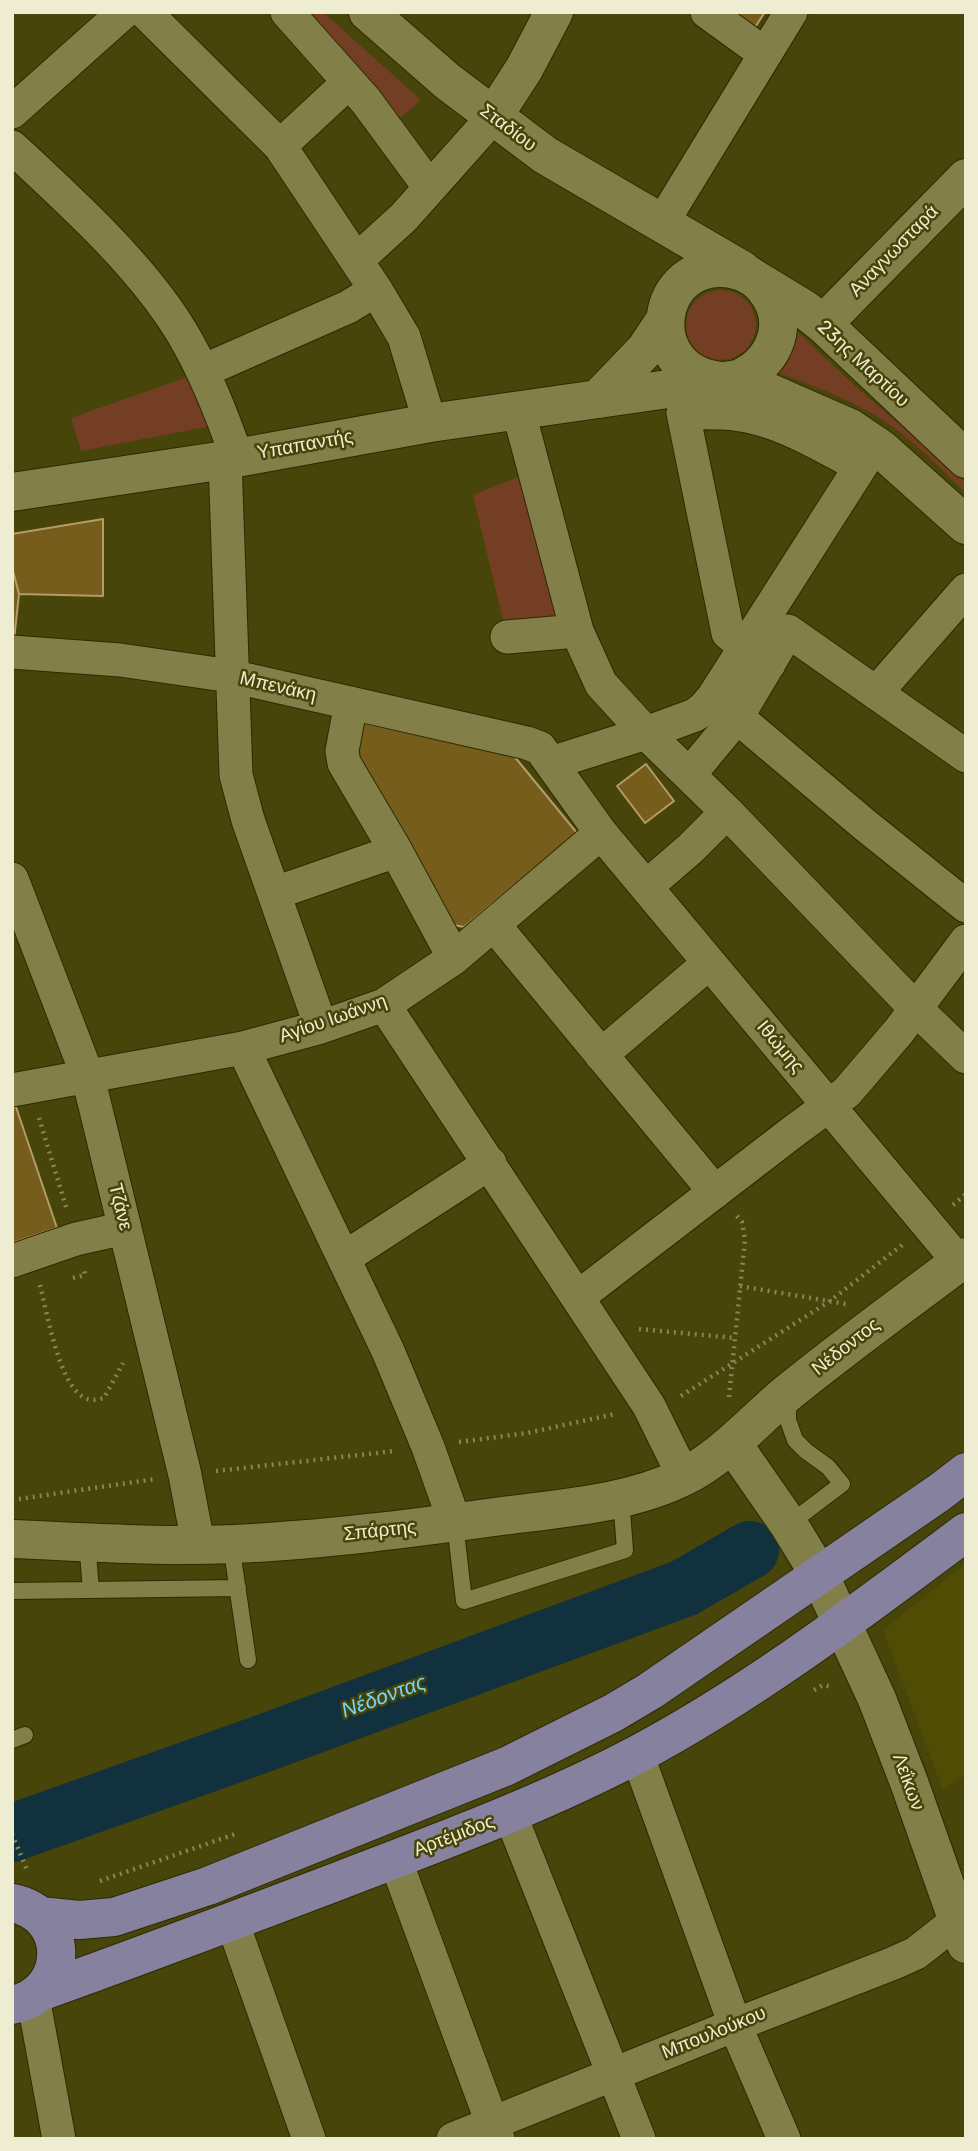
<!DOCTYPE html>
<html>
<head>
<meta charset="utf-8">
<style>
  body { margin:0 }
  #map { position:relative; width:978px; height:2151px; overflow:hidden; background:#48450a; font-family:Rubik,sans-serif }
  canvas { display:block }
  .frame { position:absolute; inset:0; border:14px solid #eeedd1; pointer-events:none }
</style>
</head>
<body>
<div id="map">
<canvas width="978" height="2151"></canvas>
<div class="frame"></div>
</div>
<script>
const c = document.querySelector('canvas').getContext('2d');
c.lineJoin = 'round';
function fill(path, color) { c.fillStyle = color; c.fill(path, 'evenodd'); }
function strokePath(path, color, width, dash) { c.strokeStyle = color; c.lineWidth = width; c.lineCap = dash ? 'butt' : 'round'; c.setLineDash(dash || []); c.stroke(path); }
function drawText(font, color, halo, rows, align = 'center') {
  c.font = font + ' Rubik,sans-serif'; c.lineWidth = 5; c.setLineDash([]); c.textBaseline = 'middle'; c.strokeStyle = halo; c.fillStyle = color; for (const [text, x, y, turn = 0] of rows) {
    c.save(); c.translate(x, y); c.rotate((+turn || 0) * Math.PI / 180); c.textAlign = isNaN(turn) ? turn : align; if (halo) c.strokeText(text, 0, 0); c.fillText(text, 0, 0); c.restore();
  }
}
fill(new Path2D(`
  M966 1563V1775L943 1790 883 1630Z`), '#504c03');
fill(new Path2D(`
  M301 12H323L421 100 398 120Z
  M686 325a35 35 0 1 1 70 0a35 35 0 1 1-70 0Z
  M793 331 800 334 855 386 966 482V493C945 473 925 452 902 434 863 403 817 387 771 370Z
  M190 376 211 426 81 451 71 418Z
  M531 472 577 631 507 637 473 495Z`), '#733e23');
strokePath(new Path2D(`
  M12 1833 259 1745 684 1588 750 1550`), '#10313d', 58);
const building = new Path2D(`
  M718 12H765L750 35Z
  M103 519V596L19 594 12 567V534Z
  M12 567 19 594 14 640H12Z
  M355 721 514 756 577 833 464 927 448 924 350 752Z
  M646 764 674 801 645 823 617 786Z
  M16 1107 57 1228 12 1243V1108Z`);
fill(building, '#775d1c');
strokePath(building, '#b39c67', 2);
const lane = new Path2D(`
  M788 1400V1420L795 1440 806 1451 828 1467 842 1484 789 1524
  M455 1523 464 1601 625 1550 621 1498
  M87 1542 91 1590
  M231 1544 248 1660
  M12 1591 238 1588
  M12 1740 25 1735`);
const street = new Path2D(`
  M145 12 280 146 376 290 404 337 430 423
  M287 12 366 101 430 188
  M707 12 765 54
  M12 112 124 12
  M280 146 349 82
  M12 147C70 201 140 264 181 331 205 371 222 414 237 458
  M662 223 791 12
  M357 260 404 217 493 117
  M203 371 348 307 376 290
  M518 409 577 631 601 684 646 733 727 812 916 1009 966 1057
  M225 460 236 775 248 820 321 1027
  M507 637 577 631
  M12 652 120 660 231 676 527 743 540 748 601 833 959 1262
  M769 664 728 633 683 413C700 413 717 412 733 414 780 419 820 445 860 466
  M876 693 966 590
  M351 703 342 751 344 763 396 851 454 958
  M737 717 865 825 966 906
  M551 763 646 733 695 715 704 708 714 696 875 444
  M689 775 737 717 788 631 966 756
  M12 879 88 1077 185 1475 198 1543
  M646 887 691 848 727 812
  M275 893 396 851
  M494 925 715 1192
  M384 1005 649 1406 684 1477
  M243 1048 388 1351 428 1447 455 1523
  M601 1055 709 963
  M12 1090 243 1048 321 1027 384 1005 454 958 601 833
  M344 1258 490 1163
  M12 1261 76 1239 125 1228
  M578 1297 794 1131 847 1092 899 1031 966 941
  M637 1754 735 2025 784 2139
  M510 1814 639 2139
  M395 1859 498 2139
  M232 1921 309 2139
  M33 1997 59 2139
  M453 2139 735 2025 894 1963 916 1953 958 1920`);
const secondary = new Path2D(`
  M368 12 447 81 545 155 742 270
  M493 117 524 69 554 12
  M758 281 804 309 823 324 966 459
  M823 324 966 178
  M738 379 850 428 881 449 966 525
  M598 399 645 350 665 320
  M12 492 225 460 430 423 738 379C771 365 790 329 770 296 762 282 748 272 732 269 653 256 638 373 721 381
  M732 1443 789 1525 820 1576 877 1699 910 1785 966 1944
  M12 1539C86 1542 160 1547 234 1544 324 1540 414 1528 502 1516 562 1508 628 1504 683 1477 722 1458 752 1423 785 1395 844 1347 905 1303 966 1257`);
const primary = new Path2D(`
  M12 1903C71 1914 71 1993 12 2005
  M40 1916 79 1920 114 1917 208 1886 507 1766 613 1713 650 1691 940 1492 966 1472
  M40 1992C141 1956 241 1918 341 1880 442 1841 543 1804 638 1754 754 1692 860 1611 966 1532`);
strokePath(lane, '#2d2b00', 18);
strokePath(street, '#2d2b00', 35);
strokePath(secondary, '#2d2b00', 40);
strokePath(primary, '#2d2b00', 40);
strokePath(new Path2D(`
  M39 1118 67 1210
  M953 1205 966 1194
  M73 1278 85 1275 84 1269
  M40 1285C47 1313 59 1383 83 1397 90 1401 97 1400 104 1398L123 1363
  M740 1286 846 1304
  M639 1329 735 1338
  M681 1396 830 1301 902 1245
  M729 1397 745 1240 742 1222 737 1216
  M459 1442 527 1433 615 1414
  M216 1471 395 1451
  M12 1500 155 1479
  M814 1690 823 1685 832 1687
  M12 1834 27 1870
  M100 1881 238 1833`), '#888657', 4.5, [2, 5]);
strokePath(lane, '#827f48', 16);
strokePath(street, '#827f48', 33);
strokePath(secondary, '#827f48', 38);
strokePath(primary, '#86819f', 38);
drawText('19px', '#eeedd1', '#48450a', [
  ["Σταδίου",508,128,37],
  ["Αναγνωσταρά",894,251,-46],
  ["23ης Μαρτίου",863,364,43],
  ["Υπαπαντής",305,445,-10],
  ["Μπενάκη",278,687,13],
  ["Αγίου Ιωάννη",333,1019,-19],
  ["Ιθώμης",780,1047,50],
  ["Τζάνε",120,1207,76],
  ["Νέδοντος",846,1347,-38],
  ["Σπάρτης",380,1531,-6],
  ["Λεΐκων",908,1782,70],
  ["Αρτέμιδος",454,1836,-21],
  ["Μπουλούκου",714,2033,-22]
]);
drawText('italic 21px', '#6ed6fe', '#48450a', [
  ["Νέδoντας",384,1697,-20]
]);
</script>
</body>
</html>
